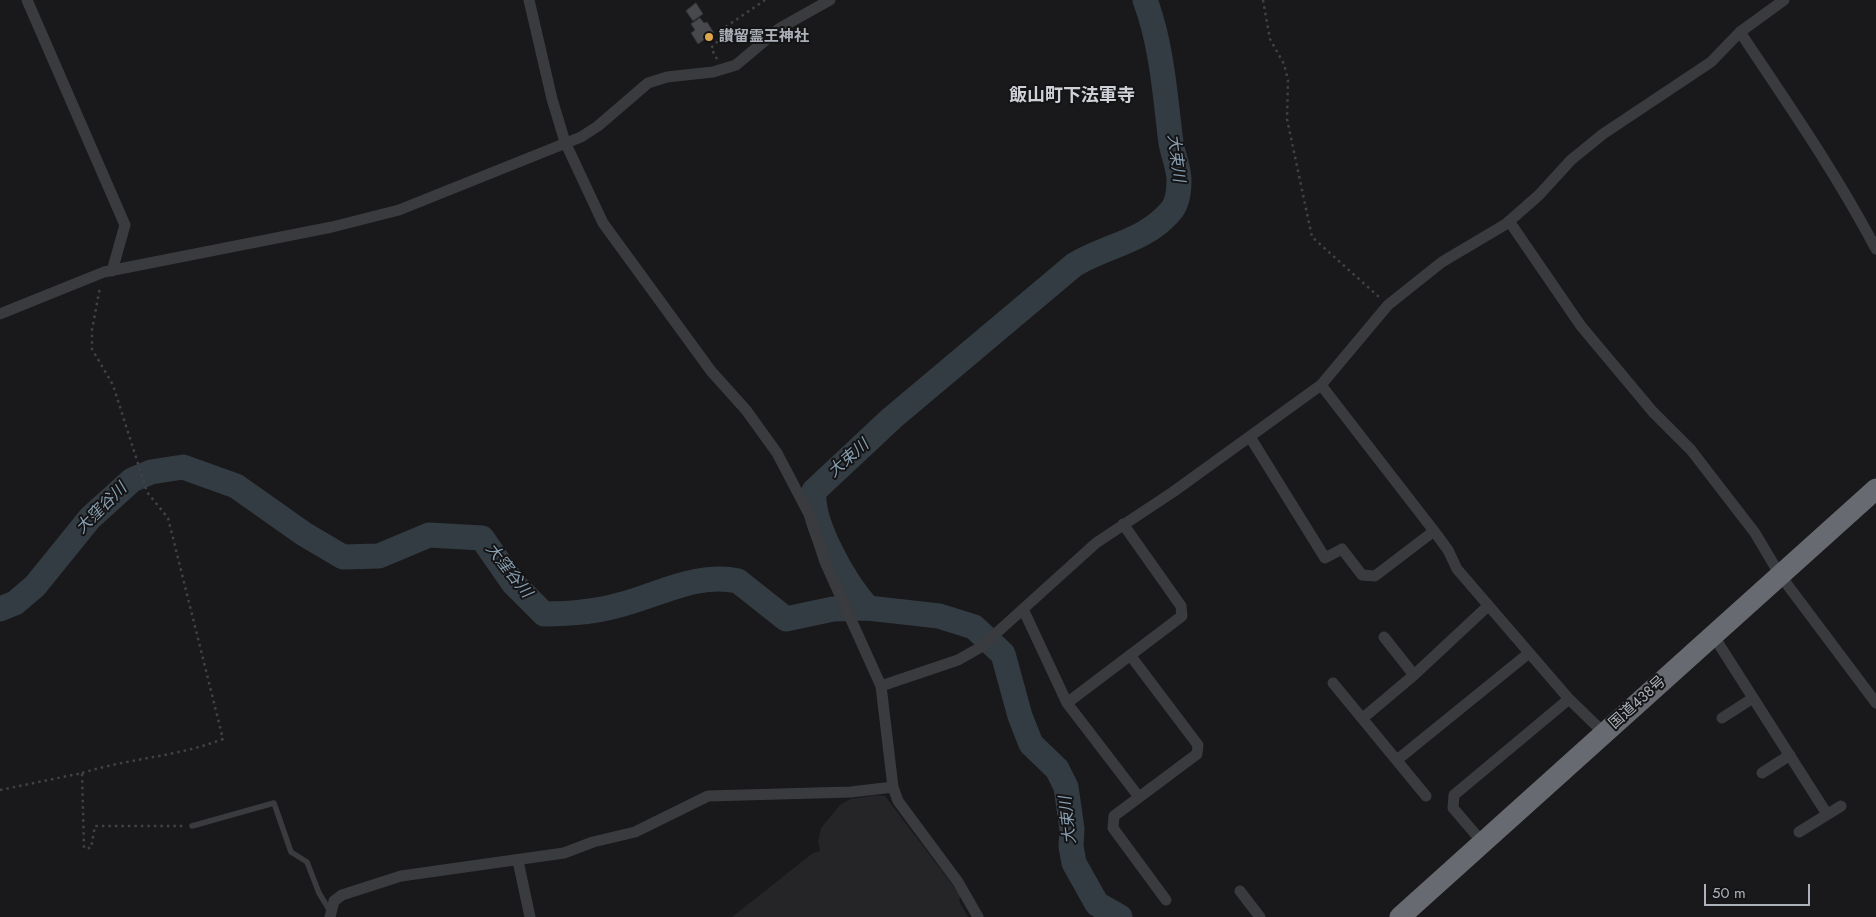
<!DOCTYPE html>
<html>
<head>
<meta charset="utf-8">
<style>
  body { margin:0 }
  #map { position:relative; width:1876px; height:917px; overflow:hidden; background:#19191b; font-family:Jost,sans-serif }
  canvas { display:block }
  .scale { position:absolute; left:1704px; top:884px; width:106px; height:22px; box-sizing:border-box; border:2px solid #adb1b9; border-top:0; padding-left:6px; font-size:15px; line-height:18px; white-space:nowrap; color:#adb1b9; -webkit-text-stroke:4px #141416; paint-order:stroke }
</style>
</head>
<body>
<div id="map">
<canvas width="1876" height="917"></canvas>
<div class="scale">50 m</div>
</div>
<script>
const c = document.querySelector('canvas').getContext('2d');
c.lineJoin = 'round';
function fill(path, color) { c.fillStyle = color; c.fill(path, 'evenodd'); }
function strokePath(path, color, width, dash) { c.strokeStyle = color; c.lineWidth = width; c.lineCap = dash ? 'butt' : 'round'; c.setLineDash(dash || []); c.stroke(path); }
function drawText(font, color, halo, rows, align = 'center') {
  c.font = font + ' Jost,"Noto Sans JP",sans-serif'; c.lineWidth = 4; c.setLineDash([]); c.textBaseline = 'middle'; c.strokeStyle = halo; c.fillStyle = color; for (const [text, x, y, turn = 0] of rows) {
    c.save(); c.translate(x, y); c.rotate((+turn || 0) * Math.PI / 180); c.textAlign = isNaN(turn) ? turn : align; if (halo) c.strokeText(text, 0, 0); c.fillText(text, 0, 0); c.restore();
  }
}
fill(new Path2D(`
  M877 795 885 796 961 896 959 901 968 917H732L813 853 820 851 818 842 821 828 840 805 850 799Z`), '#252528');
strokePath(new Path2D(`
  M868 608C846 584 811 524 814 491L892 418 1074 265C1107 245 1144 242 1170 212 1178 204 1179 191 1179 180 1179 168 1173 155 1171 143 1165 95 1162 45 1145 0
  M0 609 15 603 35 586 90 518 132 480 151 472 183 467 236 486 304 534 343 557 379 556 429 535 482 538 514 584 544 614C572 614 596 612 623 604 660 594 699 572 738 581L786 619 833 609 868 608 939 616 974 627 1003 654 1020 716 1031 744 1057 769 1066 787 1072 829 1071 846 1074 863 1097 904 1120 917`), '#343c43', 25);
const building = new Path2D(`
  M696 3 703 14 693 21 686 11Z
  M700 18 704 23 707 22 714 33 698 44 691 33 695 30 691 24Z`);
fill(building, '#48494d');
strokePath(building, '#333337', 1);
strokePath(new Path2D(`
  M1263 0 1270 39 1284 64 1288 80 1287 119 1312 237 1379 297
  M717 59 711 48 721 38 724 28 765 0
  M82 773C129 758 177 757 223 739L168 518 147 492 113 385 92 349V330L100 287
  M0 790 82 773 84 848H91L95 826H183`), '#404246', 2.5, [2.5, 4]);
strokePath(new Path2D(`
  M192 826 274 803 291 852 307 862 319 893 330 911`), '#3a3b3f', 5.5);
strokePath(new Path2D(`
  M27 0 125 225 112 271
  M529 0 552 99 565 142 603 223 711 371 746 410 777 453 810 516 825 562 881 686 893 787 898 801 958 882 978 917
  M1740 32C1788 104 1836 173 1876 249
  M1509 221 1581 326 1653 412 1691 450 1755 533 1780 575 1876 703
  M0 314 104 272 332 227 399 210 581 137 598 126 648 83 667 77 713 72 736 65 780 28 830 0
  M1321 385 1434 531 1448 550 1457 569 1569 699 1604 733
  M1250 437 1325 558 1342 549 1362 575 1375 576 1434 531
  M1023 609 1067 703 1139 797
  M1713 635 1827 814
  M1384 637 1414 675
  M1130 655 1198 745 1197 754 1114 816 1113 828 1166 900
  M1333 683 1426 796
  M881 686 958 660 981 647 1096 543 1173 492 1321 385 1388 305 1442 262 1506 224 1539 195 1571 160 1603 134 1711 62 1740 32 1784 0
  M1067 703 1182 616 1181 606 1123 524
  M1363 718 1414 675 1488 606
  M1722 718 1753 698
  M1397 760 1529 653
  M1762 773 1790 755
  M1799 832 1841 806
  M1483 843 1453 808 1454 795 1569 699
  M518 861 530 917
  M1240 891 1260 917
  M330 917 334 901 342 895 401 876 564 853 593 842 635 832 708 796 851 792 893 787`), '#3a3b3f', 11);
strokePath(new Path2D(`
  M1400 917 1876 489`), '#676a70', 21);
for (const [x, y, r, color] of [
  [709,37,5,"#e0a64c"]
]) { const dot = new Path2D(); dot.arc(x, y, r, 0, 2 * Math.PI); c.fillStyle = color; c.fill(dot); strokePath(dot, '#141416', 2); }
drawText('bold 15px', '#adb1b9', '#141416', [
  ["讃留霊王神社",719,37]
], 'left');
drawText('15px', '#adb1b9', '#141416', [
  ["国道438号",1638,703,-42]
]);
drawText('italic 16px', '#889fb0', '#141416', [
  ["大束川",1175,158,83],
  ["大束川",849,459,-41],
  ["大窪谷川",102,509,-45],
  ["大窪谷川",508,571,52],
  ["大束川",1069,820,-96]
]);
drawText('bold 18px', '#cdd0d6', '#141416', [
  ["飯山町下法軍寺",1072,97]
]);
</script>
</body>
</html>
